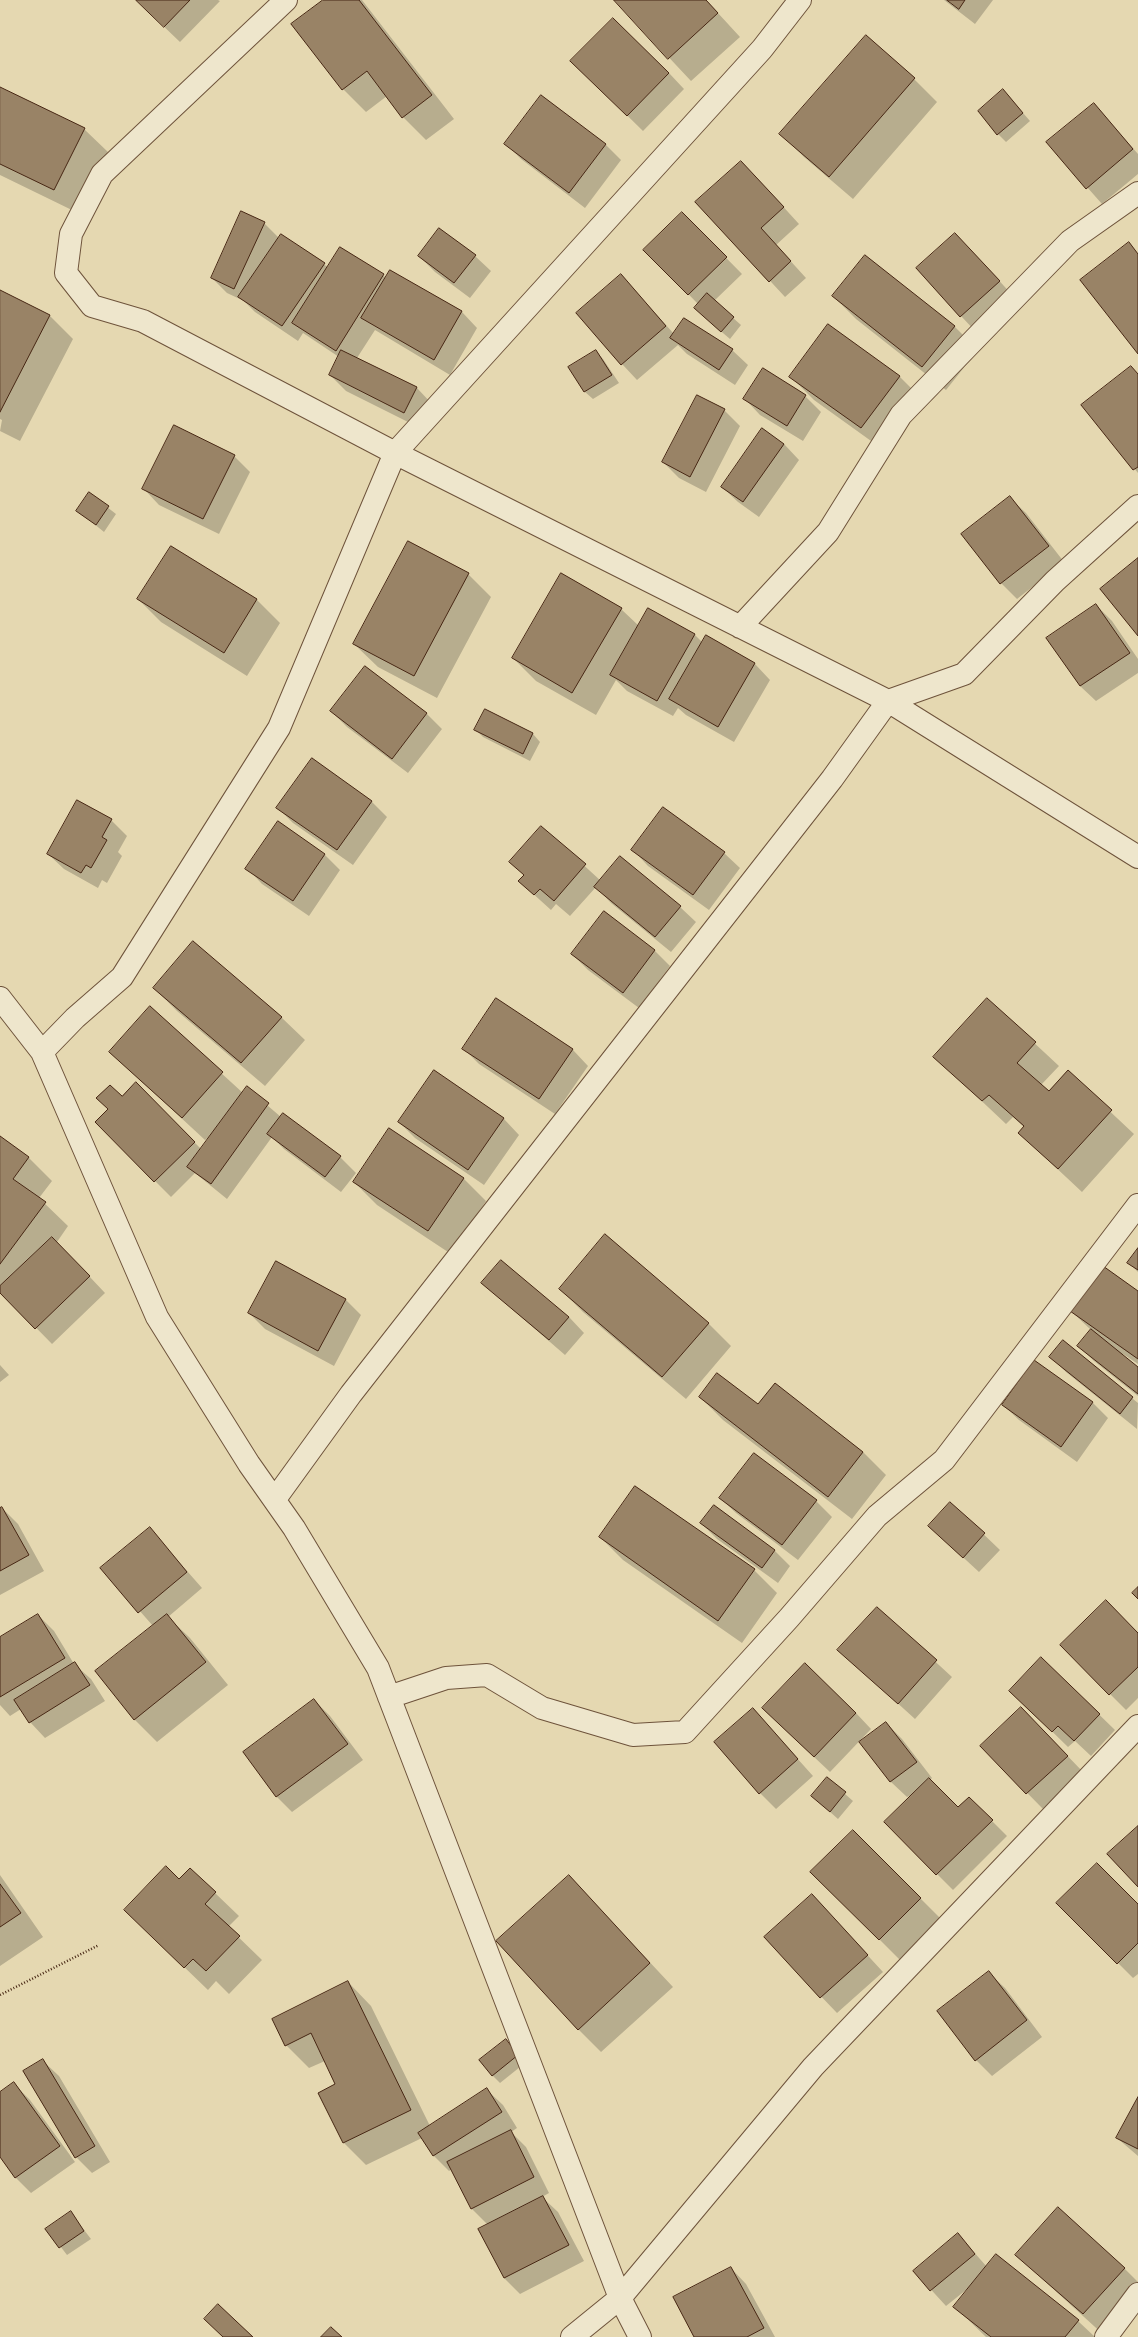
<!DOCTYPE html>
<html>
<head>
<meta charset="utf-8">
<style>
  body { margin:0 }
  canvas { display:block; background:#e5d8b1 }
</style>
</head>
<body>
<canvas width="1138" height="2337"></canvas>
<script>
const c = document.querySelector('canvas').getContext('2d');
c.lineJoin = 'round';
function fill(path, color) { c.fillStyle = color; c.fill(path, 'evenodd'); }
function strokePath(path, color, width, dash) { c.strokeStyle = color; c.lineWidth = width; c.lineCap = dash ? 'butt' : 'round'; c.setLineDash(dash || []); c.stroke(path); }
fill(new Path2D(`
  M136 0H218L220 1 180 42Z
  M324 0H362L454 119 426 140 403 117 387 96 366 112 343 89Z
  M615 0H706L740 37 691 81Z
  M944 0H993L975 24Z
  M669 73 684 89 643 131 588 77Z
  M914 79 937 102 853 199 804 157 781 134Z
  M0 88 84 129 108 152 78 213 0 175Z
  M1003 90 1030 121 1006 142 998 134Z
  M1094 104 1138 154V174L1102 204 1048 143Z
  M505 143 605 144 621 160 585 208 521 159Z
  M757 178 799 224 776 245 806 278 785 297 697 202Z
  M682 213 742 274 714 301 741 325 730 339 703 316 699 305 645 250Z
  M264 223 279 238 328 267 383 275 386 278 390 271 462 312 477 328 450 375 375 330 357 358 417 388 432 404 420 428 346 391 330 375 339 357 303 333 298 341 255 312 244 301 227 293 212 278Z
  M971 250 1015 298 976 332 961 316Z
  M419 256H475L491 271 470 298 435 272Z
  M865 256 955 327 978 350 946 390 856 319 833 296Z
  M621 275 674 334 732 350 748 365 735 385 687 354 678 345 637 380 622 364Z
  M0 291 50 316 73 339 20 441 0 431 2 420 0 419Z
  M596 351 603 359 619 383 593 399 585 392 569 368Z
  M1131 367 1138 374V473L1082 405Z
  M899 376 922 399 885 451 814 400 791 377Z
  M805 396 821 412 803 441 760 415 745 399Z
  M724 410 740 426 706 492 679 478 663 462Z
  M784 444 799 460 759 517 738 502 722 487Z
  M234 456 250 472 219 534 159 505 144 489Z
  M89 493 116 514 104 532 77 510Z
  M1010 498 1026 513 1064 562 1017 599 1001 583 963 534Z
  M171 547 257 600 280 623 247 676 161 622 138 599Z
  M468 574 491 597 437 698 378 667 354 644Z
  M1096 605 1112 621 1138 659V673L1096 701 1080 686Z
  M621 609 639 626 648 609 695 635 703 643 706 637 755 664 770 680 734 742 686 715 678 708 673 716 627 691 616 680 596 715 536 681 513 658Z
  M365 667 427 714 442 729 408 773 347 727 331 711Z
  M475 729 533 734 540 742 530 761 483 737Z
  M371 801 387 817 353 865 293 823 278 808Z
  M111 820 127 836 118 852 122 856 107 883 102 880 98 888 64 869 48 854Z
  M278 823 325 855 340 870 309 916 262 884 247 868Z
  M542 827 601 881 620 858 680 907 696 922 671 952 611 903 596 887 570 916 556 904 551 910 519 881 524 875 511 862Z
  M633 850 724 853 740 868 709 910 648 866Z
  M654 950 670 966 639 1008 588 970 572 954Z
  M154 988 281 1017 305 1040 265 1086 177 1011Z
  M497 999 573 1050 588 1066 555 1114 479 1064 463 1048Z
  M987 999 1059 1066 1041 1085 1049 1093 1068 1072 1134 1134 1082 1192 1019 1133 1025 1128 1013 1117 1006 1124 935 1057Z
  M150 1008 243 1093 247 1088 281 1117 340 1157 356 1173 341 1192 284 1149 272 1137 227 1199 195 1173 171 1197 96 1122 136 1083 202 1150 215 1132 205 1140 110 1052Z
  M435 1072 504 1119 519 1135 484 1185 415 1138 399 1122Z
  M0 1137 29 1158 52 1181 39 1198 68 1226 57 1242 105 1293 52 1344 0 1291Z
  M463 1178 486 1201 451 1254 377 1205 354 1182Z
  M1138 1249V1272L1129 1263Z
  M482 1283 569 1317 584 1333 565 1355Z
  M560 1289 708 1323 731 1346 686 1399 583 1312Z
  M1138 1292V1364L1123 1354 1122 1355 1138 1368V1396L1094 1361 1079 1346 1091 1330 1071 1311Z
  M346 1300 361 1315 334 1366 265 1329 249 1313Z
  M1063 1342 1138 1403 1137 1429 1066 1372 1051 1357Z
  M0 1365 9 1375 0 1382Z
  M775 1384 863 1452 886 1475 852 1519 723 1420 700 1397 758 1406Z
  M1093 1403 1108 1418 1077 1462 1019 1420 1003 1405Z
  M720 1498 816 1501 832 1517 798 1560 736 1513Z
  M951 1503 1000 1550 979 1572 929 1526Z
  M714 1506 775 1551 790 1566 778 1583 717 1539 701 1523Z
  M2 1508 18 1524 44 1571 0 1595V1509Z
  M150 1529 202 1588 168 1617 190 1638 228 1685 157 1742 134 1719 153 1626 102 1568Z
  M600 1537 754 1570 777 1593 742 1643 623 1560Z
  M877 1608 952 1677 915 1719 839 1650Z
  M38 1615 54 1631 74 1664 91 1679 105 1701 45 1738 30 1722 21 1709 10 1716 0 1705V1638Z
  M1138 1634V1698L1126 1710 1110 1694Z
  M1041 1658 1115 1730 1091 1756 1075 1741 1068 1747 1026 1706Z
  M314 1700 330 1716 363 1760 292 1812 276 1796Z
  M753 1709 813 1776 776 1809 760 1793Z
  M856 1713 871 1729 830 1772 779 1724Z
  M886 1723 902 1739 932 1778 930 1780 958 1809 969 1798 1007 1836 953 1890 885 1822 914 1794 907 1797 891 1782 861 1742Z
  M1037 1724 1083 1772 1043 1809 981 1746Z
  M827 1778 853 1801 838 1819 812 1796Z
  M853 1831 944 1922 903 1963 835 1895Z
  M190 1869 239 1916 228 1927 262 1960 229 1994 216 1981 208 1990 125 1910 179 1880Z
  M0 1875 43 1937 0 1966Z
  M569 1876 673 1987 601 2052 578 2029Z
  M812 1895 883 1972 837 2013 765 1938Z
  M1058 1903 1138 1905V1974L1133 1978Z
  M989 1973 1005 1988 1042 2037 992 2076 976 2060Z
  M348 1982 371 2006 430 2126 487 2090 503 2105 517 2128 511 2132 526 2147 549 2193 542 2197 558 2212 584 2261 520 2294 504 2278 488 2225 472 2209 452 2169 449 2171 433 2155 422 2138 366 2165 343 2142 337 2085 325 2061 309 2068 286 2045Z
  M506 2040 525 2063 500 2083 492 2075Z
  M43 2061 59 2076 110 2162 92 2173 76 2157Z
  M14 2084 30 2100 75 2162 31 2193 15 2177 0 2156V2094Z
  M1138 2099V2156L1117 2138Z
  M71 2213 91 2239 67 2255 47 2229Z
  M958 2234 987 2267 1078 2321 1095 2337H986L955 2307 971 2286 946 2306 914 2271Z
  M1016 2255 1124 2268 1138 2282V2302L1106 2337Z
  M731 2268 746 2284 775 2337H695Z`), '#0003');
const building = new Path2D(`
  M136 0H190L164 27Z
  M323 0H359L432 95 402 118 367 71 342 90 291 24Z
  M614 0H706L718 13 668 59Z
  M947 0H965L959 9Z
  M613 18 669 73 627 116 570 61Z
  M866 35 915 78 829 177 779 134Z
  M0 87 85 128 54 190 0 164Z
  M1003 89 1023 113 997 135 978 111Z
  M541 95 606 144 569 193 504 144Z
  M1094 103 1133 149 1086 189 1046 142Z
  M741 161 784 207 761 228 791 261 769 282 695 202Z
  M241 211 265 222 234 289 211 278Z
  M682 212 727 257 688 295 643 250Z
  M439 228 476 255 454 283 418 256Z
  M955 233 1000 281 960 317 916 268Z
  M281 234 325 263 282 326 238 297Z
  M1129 242 1138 254V354L1080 280Z
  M340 247 384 274 336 351 292 323Z
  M865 255 955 326 922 367 832 296Z
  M390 270 462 311 434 360 361 318Z
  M621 274 666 326 621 365 576 313Z
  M0 290 50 315 0 412Z
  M707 293 734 317 721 332 694 308Z
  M684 318 733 349 719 370 670 338Z
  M828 324 900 376 861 428 789 377Z
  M341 350 417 387 404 413 329 375Z
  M596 350 612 375 584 392 568 367Z
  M1131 366 1138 374V467L1133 470 1081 405Z
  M763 368 806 395 787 426 743 399Z
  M697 395 725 409 690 477 662 462Z
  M174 425 235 455 203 519 142 489Z
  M762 428 784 444 743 502 721 487Z
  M89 492 109 506 96 525 76 511Z
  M1010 496 1049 546 1000 584 961 534Z
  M408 541 469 573 414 676 353 644Z
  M171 546 257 599 224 653 137 599Z
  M1138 558V636L1100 589Z
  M561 573 622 608 572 693 512 658Z
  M1096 604 1130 653 1080 686 1046 638Z
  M648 608 695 634 657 701 610 675Z
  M706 635 755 663 718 727 669 699Z
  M365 666 427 713 392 759 330 711Z
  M485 709 533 733 523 754 474 730Z
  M312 758 372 801 337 850 276 808Z
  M77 800 112 819 102 837 107 840 91 868 86 865 81 873 47 854Z
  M663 807 725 852 693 895 631 850Z
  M278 821 325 854 293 901 245 869Z
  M541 826 586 864 554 901 540 889 534 895 518 881 524 875 509 862Z
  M620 856 681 906 655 937 594 887Z
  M604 911 655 950 623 993 571 954Z
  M193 941 282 1017 241 1063 153 988Z
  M496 998 573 1049 539 1099 462 1049Z
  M987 998 1036 1042 1017 1063 1049 1091 1068 1070 1112 1110 1058 1169 1018 1133 1024 1126 989 1095 982 1101 933 1057Z
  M150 1006 223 1072 182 1118 109 1052Z
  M434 1070 504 1118 468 1170 398 1122Z
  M136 1082 195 1142 154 1182 95 1122 108 1109 96 1098 110 1085 122 1096Z
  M247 1086 269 1103 211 1184 187 1167Z
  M283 1113 341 1156 325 1177 267 1134Z
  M389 1128 464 1178 428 1231 353 1182Z
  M0 1136 29 1157 13 1179 46 1202 0 1264Z
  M605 1234 709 1323 662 1377 559 1289Z
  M52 1237 90 1276 35 1329 0 1293V1286Z
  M1138 1248V1270L1127 1263Z
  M501 1260 569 1317 549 1340 481 1283Z
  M276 1261 346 1299 318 1351 248 1313Z
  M1103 1266 1138 1291V1359L1070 1311Z
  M1091 1329 1138 1367V1394L1077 1346Z
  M1063 1340 1133 1397 1120 1414 1049 1357Z
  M1034 1360 1093 1402 1061 1447 1002 1405Z
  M717 1373 758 1404 775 1383 863 1452 828 1497 699 1397Z
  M754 1453 817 1500 782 1545 719 1498Z
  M635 1486 755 1569 718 1621 599 1537Z
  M950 1502 985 1533 963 1558 928 1526Z
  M714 1505 775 1550 762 1568 700 1523Z
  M2 1507 29 1555 0 1571V1508Z
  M150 1527 187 1572 138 1613 100 1568Z
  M1138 1587V1599L1132 1593Z
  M1106 1600 1138 1633V1667L1109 1695 1060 1645Z
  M877 1607 937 1660 898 1704 837 1650Z
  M38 1614 65 1658 0 1697V1637Z
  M167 1614 206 1662 134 1720 95 1671Z
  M1041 1657 1100 1714 1074 1741 1058 1726 1052 1732 1009 1691Z
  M75 1662 90 1685 29 1723 14 1700Z
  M805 1663 856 1713 814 1757 762 1708Z
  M314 1699 348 1744 276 1797 243 1752Z
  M1021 1707 1068 1756 1026 1794 980 1746Z
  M753 1708 798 1759 759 1794 714 1742Z
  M886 1722 917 1762 890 1782 859 1742Z
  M827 1777 846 1792 830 1812 811 1796Z
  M929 1778 958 1807 969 1797 993 1820 936 1875 884 1822Z
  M1138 1826V1887L1107 1854Z
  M853 1830 921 1898 879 1940 810 1872Z
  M1097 1863 1138 1904V1943L1117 1964 1056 1903Z
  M166 1866 179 1879 190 1868 216 1892 205 1904 240 1936 206 1971 193 1959 184 1968 124 1910Z
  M569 1875 650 1963 578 2030 496 1941Z
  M0 1884 21 1913 0 1927Z
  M812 1894 868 1955 820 1998 764 1937Z
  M989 1971 1027 2020 975 2061 937 2011Z
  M348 1981 411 2110 343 2143 318 2093 335 2084 311 2033 285 2046 272 2019Z
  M506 2039 518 2055 492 2076 479 2060Z
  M43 2059 95 2146 75 2158 23 2071Z
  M14 2082 60 2146 15 2178 0 2157V2092Z
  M487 2088 502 2112 433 2156 418 2133Z
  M1138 2097V2149L1116 2138Z
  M511 2130 534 2177 471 2209 447 2162Z
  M543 2196 569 2245 504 2278 478 2229Z
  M1058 2207 1125 2268 1083 2314 1015 2255Z
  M71 2211 84 2231 59 2248 45 2229Z
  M958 2233 975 2254 930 2291 913 2271Z
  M996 2254 1079 2320 1065 2337H991L953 2307Z
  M731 2267 764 2328 747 2337H694L673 2297Z
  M218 2304 253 2337H223L204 2319Z
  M331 2327 342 2337H321Z`);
fill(building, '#998366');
strokePath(building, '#472714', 1);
const minor = new Path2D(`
  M286 0 102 174 71 234 66 273 92 306 143 321 395 453 888 701 1138 857
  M740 627 828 532 901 415 1070 241 1138 193
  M0 998 42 1052 157 1317 249 1464 294 1528 378 1668 620 2298 640 2337
  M42 1052 75 1018 122 977 279 728 395 453 762 49 800 0
  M275 1499 351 1394 832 779 888 701 964 674 1055 581 1138 506
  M389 1697 446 1678 487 1675 542 1708 633 1735 685 1732 789 1618 877 1516 944 1460 1138 1205
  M572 2337 620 2298 813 2067 1138 1726
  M1106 2337 1138 2294`);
strokePath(minor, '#6e533b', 24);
strokePath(new Path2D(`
  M0 1995 99 1945`), '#472714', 2.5, [1, 2]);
strokePath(minor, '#eee6cc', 22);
</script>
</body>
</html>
